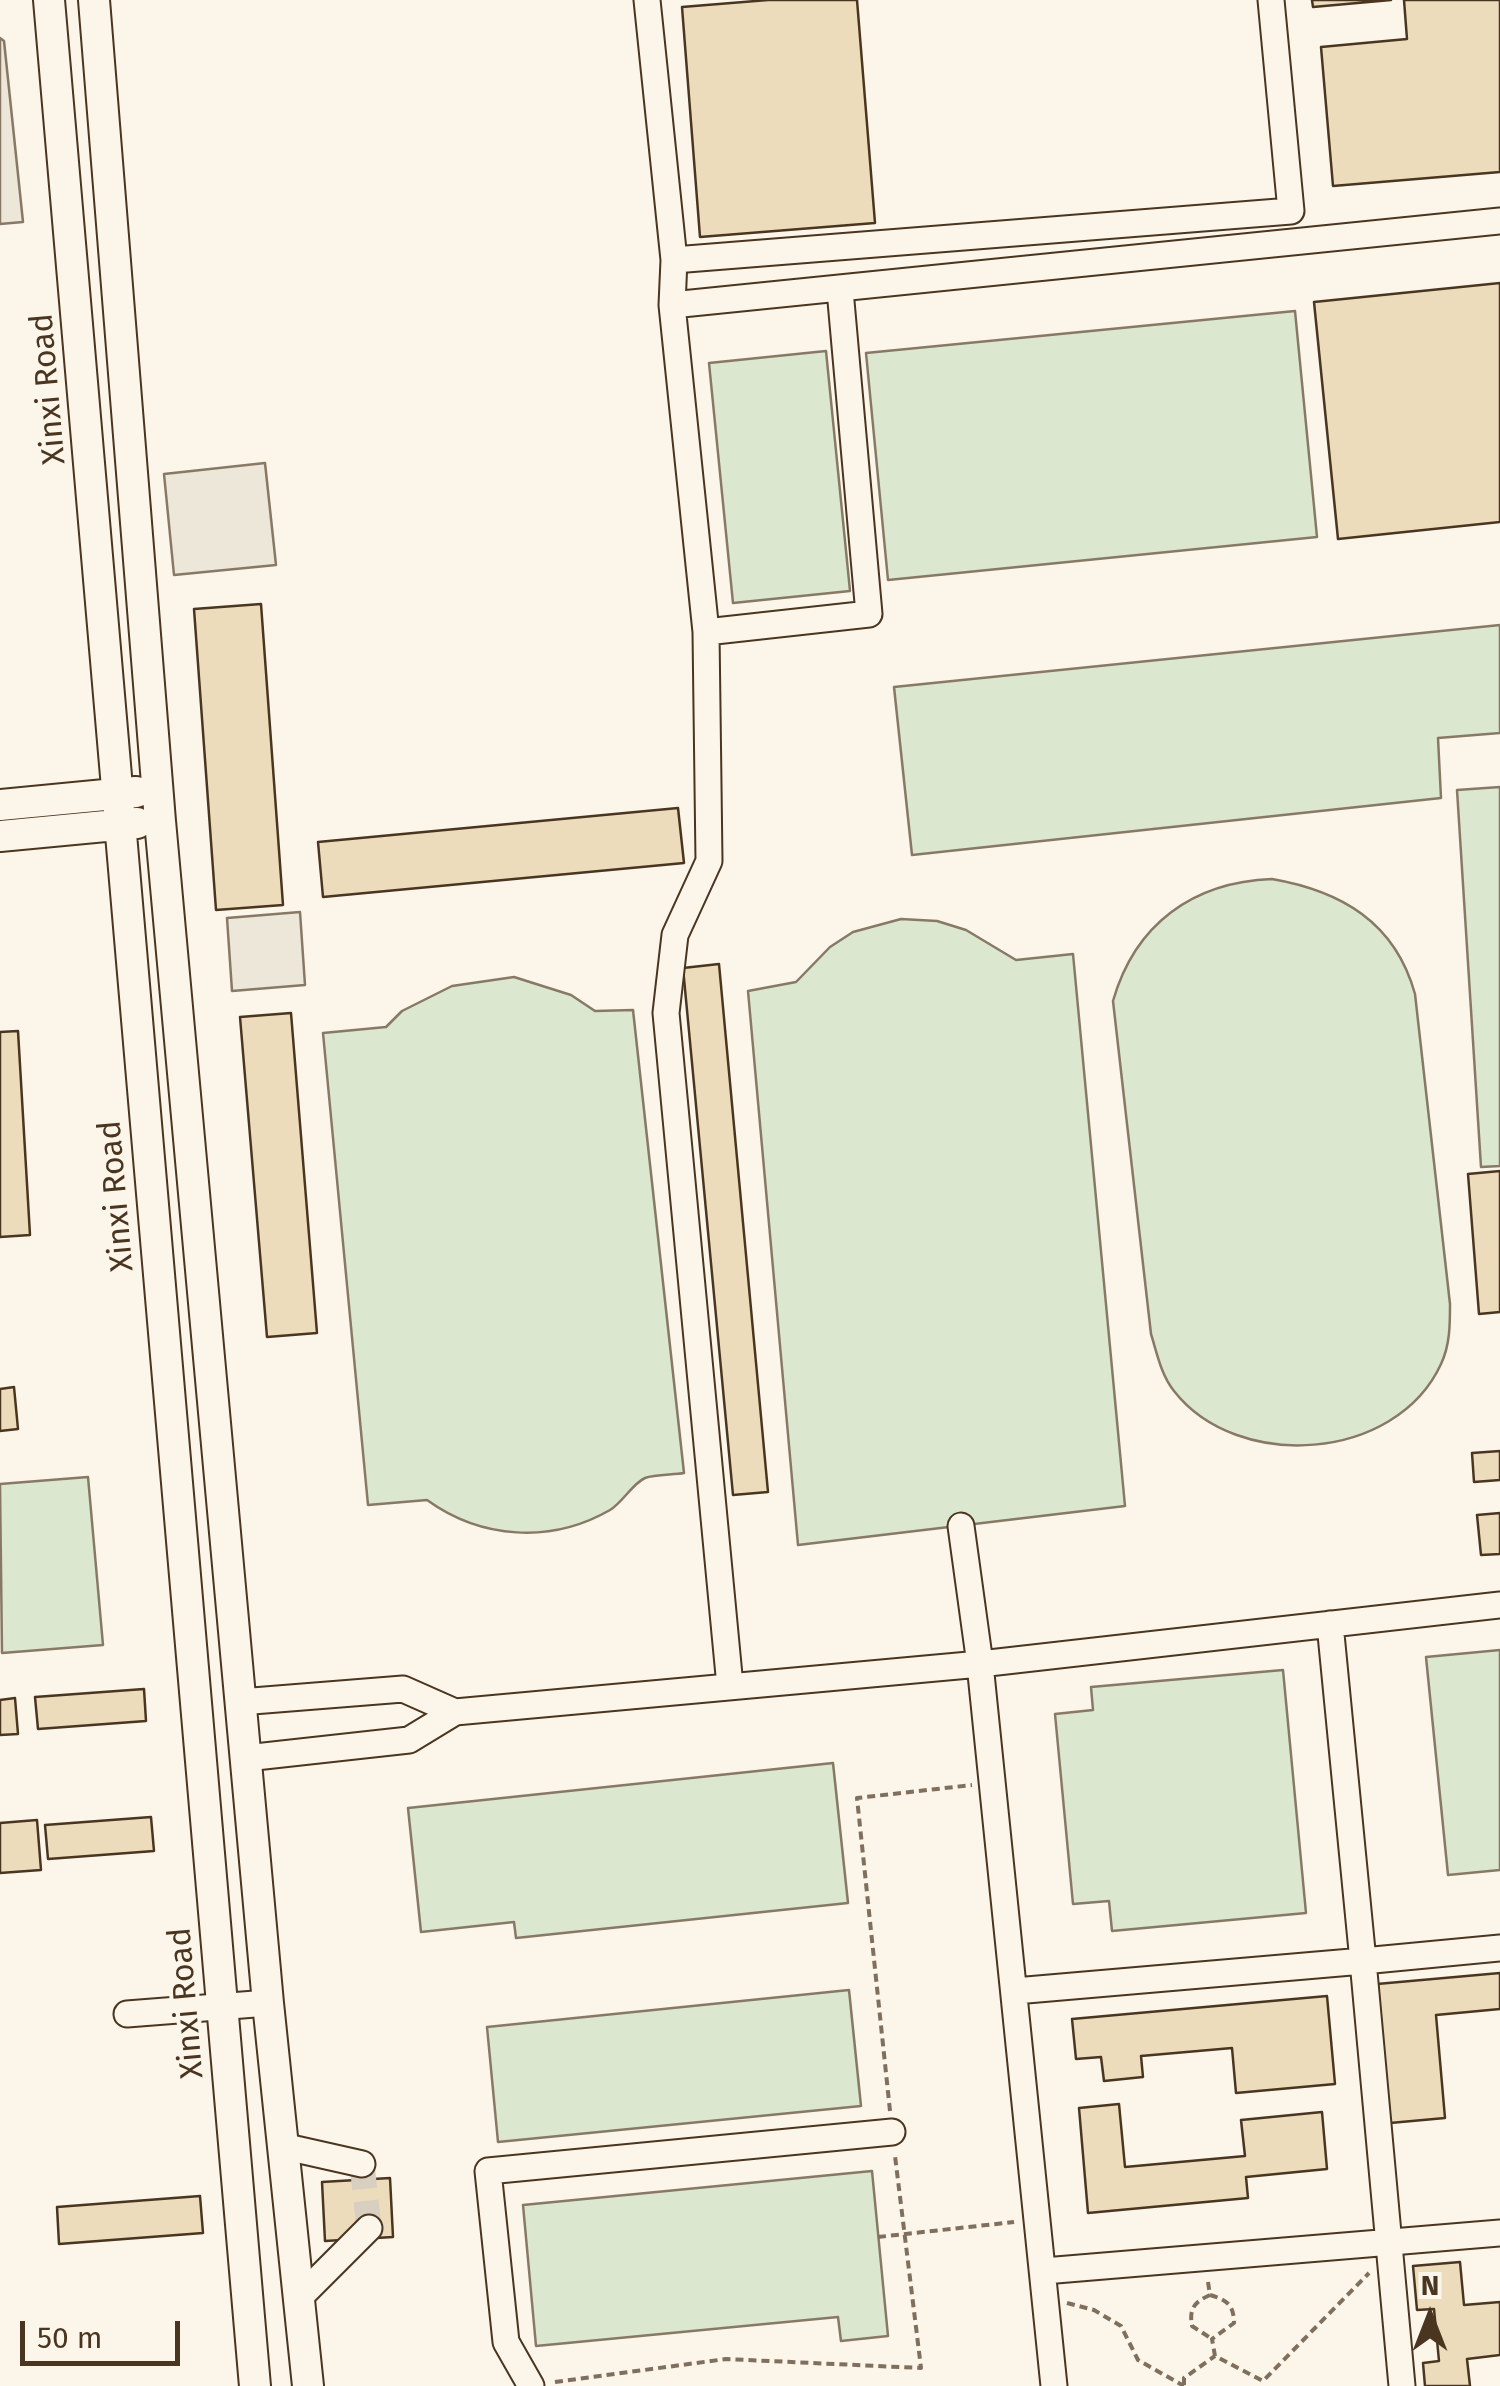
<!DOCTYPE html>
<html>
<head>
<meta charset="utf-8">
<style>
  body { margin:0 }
  #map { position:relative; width:1500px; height:2386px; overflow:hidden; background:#fbf6e9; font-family:"Fira Sans",sans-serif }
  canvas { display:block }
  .north { position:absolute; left:1380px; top:2266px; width:100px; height:100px; -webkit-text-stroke:8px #fbf6e9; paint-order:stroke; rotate:0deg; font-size:28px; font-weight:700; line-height:40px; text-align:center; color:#4a3520 }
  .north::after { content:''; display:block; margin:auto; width:35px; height:45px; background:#4a3520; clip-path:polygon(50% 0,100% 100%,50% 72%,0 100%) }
  .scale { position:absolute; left:20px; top:2321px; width:160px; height:45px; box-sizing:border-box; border:5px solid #4a3520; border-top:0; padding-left:12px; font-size:30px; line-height:35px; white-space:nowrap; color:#4a3520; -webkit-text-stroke:8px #fbf6e9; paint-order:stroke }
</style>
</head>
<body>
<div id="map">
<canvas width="1500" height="2386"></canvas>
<div class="north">N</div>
<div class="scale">50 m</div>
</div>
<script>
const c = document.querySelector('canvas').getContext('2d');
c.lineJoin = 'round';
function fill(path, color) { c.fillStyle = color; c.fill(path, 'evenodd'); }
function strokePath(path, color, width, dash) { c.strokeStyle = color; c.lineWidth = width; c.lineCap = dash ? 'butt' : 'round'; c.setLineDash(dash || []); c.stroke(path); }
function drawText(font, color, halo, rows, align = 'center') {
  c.font = font + ' "Fira Sans",sans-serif'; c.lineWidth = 8; c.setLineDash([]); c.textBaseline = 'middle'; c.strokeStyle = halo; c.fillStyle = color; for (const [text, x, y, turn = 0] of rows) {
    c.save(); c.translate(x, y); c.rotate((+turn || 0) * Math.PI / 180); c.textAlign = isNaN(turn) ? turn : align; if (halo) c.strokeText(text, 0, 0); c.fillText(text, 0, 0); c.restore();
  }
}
const green = new Path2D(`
  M1295 311 1317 537 888 580 866 353Z
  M826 351 850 591 733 603 709 363Z
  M1500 625V733L1438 738 1441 798 912 855 894 687Z
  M1500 787V1166L1481 1167 1457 790Z
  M1272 879C1341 891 1395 922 1415 994L1450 1304C1450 1325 1450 1345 1441 1364 1396 1462 1237 1472 1174 1391 1161 1375 1157 1353 1151 1334L1113 1001C1135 924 1193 882 1272 879Z
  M901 919 937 921 966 930 1016 960 1073 954 1125 1506 798 1545 748 991 796 982 830 947 853 932Z
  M514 977 571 995 595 1011 633 1010 684 1473C673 1475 655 1474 645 1478 632 1484 623 1502 610 1510 551 1544 481 1539 427 1500L368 1505 323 1033 386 1027 402 1011 452 986Z
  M88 1477 103 1645 2 1653 0 1484Z
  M1500 1650V1870L1448 1875 1426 1657Z
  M1283 1670 1306 1913 1112 1931 1109 1901 1073 1904 1055 1714 1093 1710 1091 1687Z
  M833 1763 848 1903 516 1938 514 1922 421 1932 408 1808Z
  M849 1990 861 2106 498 2142 487 2027Z
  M872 2171 888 2336 841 2341 838 2317 536 2346 523 2205Z`);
fill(green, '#dce7d0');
strokePath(green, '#887966', 2.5);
const parking = new Path2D(`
  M0 38 4 41 23 222 0 224Z
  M265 463 276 565 174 575 164 474Z
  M300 912 305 985 232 991 227 918Z`);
fill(parking, '#ede7d9');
strokePath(parking, '#887966', 2.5);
const building = new Path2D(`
  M768 0H857L875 223 700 237 682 7Z
  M1312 0H1391L1313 7Z
  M1404 0H1500V172L1333 186 1321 47 1407 39Z
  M1500 283V522L1338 539 1314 302Z
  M261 604 283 905 216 910 194 609Z
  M678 808 684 863 323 897 318 842Z
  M719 964 768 1492 733 1495 683 968Z
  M291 1013 317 1333 267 1337 240 1017Z
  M18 1031 30 1235 0 1237V1032Z
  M1500 1171V1312L1479 1314 1468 1174Z
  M14 1387 18 1429 0 1431V1389Z
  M1500 1451V1480L1474 1482 1472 1453Z
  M1500 1513V1554L1481 1555 1477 1515Z
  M144 1689 146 1721 38 1729 35 1697Z
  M15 1698 18 1734 0 1735V1700Z
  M151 1817 154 1851 48 1859 45 1825Z
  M37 1820 41 1870 0 1873V1823Z
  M1500 1973V2009L1436 2015 1445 2118 1390 2123 1377 1984Z
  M1327 1996 1335 2084 1236 2093 1232 2048 1141 2056 1143 2077 1104 2081 1101 2057 1076 2059 1072 2019Z
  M1119 2104 1125 2167 1245 2156 1241 2120 1322 2112 1327 2169 1246 2177 1248 2198 1088 2213 1079 2108Z
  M390 2178 393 2237 325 2241 322 2182Z
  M200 2196 203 2233 59 2244 57 2207Z
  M1460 2262 1464 2305 1500 2302V2355L1467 2359 1470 2386H1425L1423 2363 1439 2361 1434 2309 1417 2310 1413 2266Z`);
fill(building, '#ecdcbc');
strokePath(building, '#4a3520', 2.5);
strokePath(new Path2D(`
  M362 2164 369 2228`), '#d8cfc1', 25, [25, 12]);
const minor = new Path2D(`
  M647 0 674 260 1291 211 1271 0
  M674 260 672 305 706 632 869 614 840 290
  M672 305 1500 221
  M706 632 709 861 675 935 666 1013 730 1686
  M961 1526 980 1664 1054 2386
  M240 1702 403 1689 455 1712
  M246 1758 409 1740 455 1712 980 1664 1500 1605
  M1015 1991 1363 1961 1330 1624
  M127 2014 268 2003
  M282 2146 362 2164
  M1044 2271 1500 2233
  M298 2299 369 2228
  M531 2386 506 2342 488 2171 892 2132
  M1402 2386 1363 1961 1500 1948`);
const major = new Path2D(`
  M49 0 255 2386
  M94 0 160 821 268 2003 308 2386
  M0 805 136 792
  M0 836 137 823`);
strokePath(minor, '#4a3520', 29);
strokePath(major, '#4a3520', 34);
strokePath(new Path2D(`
  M890 2111 857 1798 972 1785
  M878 2237 1014 2222
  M1208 2282 1210 2295C1227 2300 1234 2305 1234 2323L1212 2339 1215 2356 1263 2381 1369 2273
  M1210 2295C1194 2302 1189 2309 1192 2326L1212 2339
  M1067 2303 1094 2310 1121 2326 1138 2360 1184 2386
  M555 2382 726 2359 921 2368 895 2156
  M1184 2385V2378L1215 2356`), '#7f6f5c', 4, [8, 5]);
strokePath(minor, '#fbf6e9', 25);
strokePath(major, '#fbf6e9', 30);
drawText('32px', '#4a3520', '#fbf6e9', [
  ["Xinxi Road",49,389,-95],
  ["Xinxi Road",117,1196,-95],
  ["Xinxi Road",187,2003,-95]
]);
</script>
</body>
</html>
